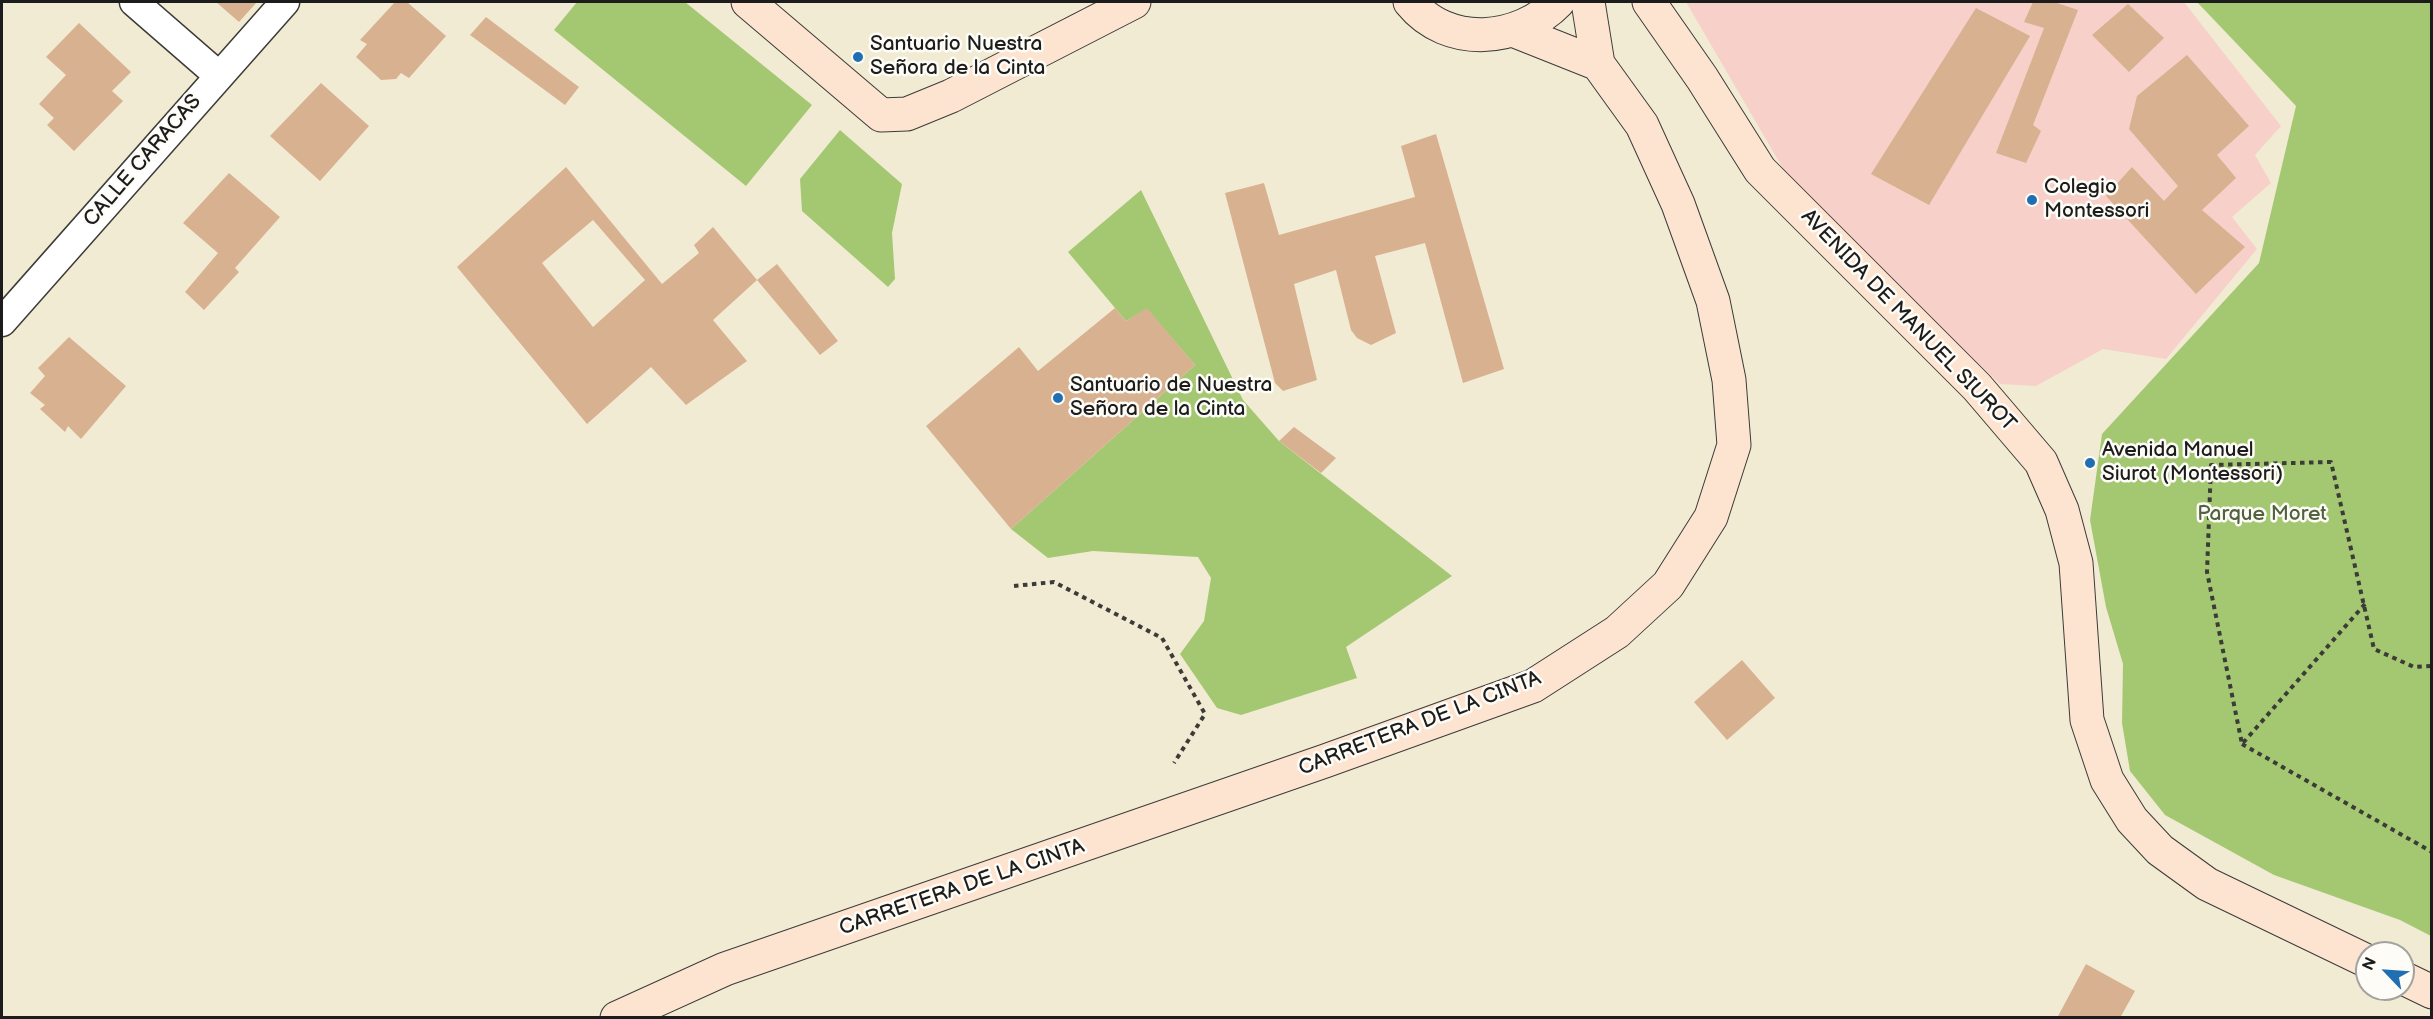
<!DOCTYPE html>
<html>
<head>
<meta charset="utf-8">
<style>
  body { margin:0 }
  #map { position:relative; width:2433px; height:1019px; overflow:hidden; background:#f2ebd4; font-family:"Balsamiq Sans",sans-serif }
  canvas { display:block }
  .frame { position:absolute; inset:0; border:3px solid #1c1c1c; pointer-events:none }
  .north { position:absolute; left:2355px; top:941px; width:60px; height:60px; box-sizing:border-box; background:#fdfcf7; border:2px solid #a3a29f; border-radius:50%; rotate:295deg; font-size:16px; font-weight:700; line-height:24px; text-align:center; color:#1c1c1c }
  .north::after { content:''; display:block; margin:auto; width:21px; height:27px; background:#1f6fb2; clip-path:polygon(50% 0,100% 100%,50% 72%,0 100%) }
</style>
</head>
<body>
<div id="map">
<canvas width="2433" height="1019"></canvas>
<div class="frame"></div>
<div class="north">N</div>
</div>
<script>
const c = document.querySelector('canvas').getContext('2d');
c.lineJoin = 'round';
function fill(path, color) { c.fillStyle = color; c.fill(path, 'evenodd'); }
function strokePath(path, color, width, dash) { c.strokeStyle = color; c.lineWidth = width; c.lineCap = dash ? 'butt' : 'round'; c.setLineDash(dash || []); c.stroke(path); }
function drawText(font, color, halo, rows, align = 'center') {
  c.font = font + ' "Balsamiq Sans",sans-serif'; c.lineWidth = 5; c.setLineDash([]); c.textBaseline = 'middle'; c.strokeStyle = halo; c.fillStyle = color; for (const [text, x, y, turn = 0] of rows) {
    c.save(); c.translate(x, y); c.rotate((+turn || 0) * Math.PI / 180); c.textAlign = isNaN(turn) ? turn : align; if (halo) c.strokeText(text, 0, 0); c.fillText(text, 0, 0); c.restore();
  }
}
fill(new Path2D(`
  M1686 2H2184L2281 126 2255 155 2271 183 2232 217 2257 249 2166 359 2103 349 2036 386 2000 384 1878 268 1785 172Z`), '#f7d0ca');
fill(new Path2D(`
  M577 2H685L812 105 746 186 554 30Z
  M2197 2H2431V936L2400 920 2274 875 2165 815 2130 771 2122 723 2123 664 2106 607 2090 520 2102 434 2259 263 2296 106Z
  M840 130 902 184 892 233 895 279 888 287 802 211 800 179Z
  M1141 190 1243 400 1279 441 1452 576 1346 647 1357 678 1241 715 1217 708 1180 654 1204 621 1211 578 1198 557 1093 551 1048 558 1011 529 1195 365 1147 309 1126 321 1068 252Z`), '#a4c872');
fill(new Path2D(`
  M216 2H257L239 22Z
  M395 2H407L446 36 409 78 401 73 396 79 381 80 356 57 367 44 360 40Z
  M2033 2H2054L2078 10 2033 125 2041 131 2026 163 1996 153 2044 28 2024 22Z
  M2128 4 2164 38 2129 72 2092 35Z
  M1976 8 2030 36 1929 205 1871 174Z
  M486 17 579 87 565 105 470 35Z
  M79 23 131 72 112 91 123 101 74 151 47 125 54 118 39 104 66 75 46 57Z
  M2187 55 2249 126 2217 155 2236 178 2202 210 2245 247 2196 294 2106 196 2132 167 2164 201 2178 186 2129 129 2137 96Z
  M321 83 369 126 320 181 270 136Z
  M1436 134 1504 369 1463 383 1425 243 1375 256 1396 333 1371 345 1357 338 1351 330 1336 270 1294 284 1317 380 1283 391 1275 383 1225 193 1264 183 1279 235 1415 197 1401 146Z
  M566 167 662 284 699 253 694 245 713 227 757 280 713 320 747 361 686 405 651 367 587 424 457 267ZM593 220 645 280 593 327 542 263Z
  M229 173 280 217 235 268 239 272 204 310 185 292 218 253 183 223Z
  M777 264 838 341 820 355 757 280Z
  M1115 308 1126 321 1147 308 1195 365 1011 529 926 426 1019 347 1038 371Z
  M69 337 126 386 81 439 68 426 65 432 40 409 45 405 30 393 45 376 38 368Z
  M1294 427 1336 458 1321 473 1279 441Z
  M1742 660 1775 698 1727 740 1694 702Z
  M2086 964 2135 991 2120 1018H2057Z`), '#d8b190');
const street = new Path2D(`
  M134 2 218 75
  M2 322 285 2`);
const secondary = new Path2D(`
  M748 2 881 115 907 114 951 96 1134 2
  M1410 2C1448 49 1519 42 1558 2
  M1649 2 1702 78 1760 170 1977 387 2041 462 2062 510 2076 563 2087 720 2107 780 2132 820 2160 850 2207 884 2367 961
  M1515 31 1598 64
  M2403 978 2432 992
  M617 1018 725 969 1325 761 1533 686 1617 632 1668 585 1711 517 1734 445 1729 380 1713 301 1678 204 1642 125 1598 64 1588 2`);
strokePath(street, '#3c3b38', 31);
strokePath(secondary, '#3c3b38', 35);
strokePath(new Path2D(`
  M1014 586 1054 582 1162 638 1205 714 1174 763
  M2365 604 2242 744 2207 572 2211 465 2331 462 2374 649 2414 667 2432 666
  M2242 744 2432 852`), '#3c3b38', 4, [4.5, 4.5]);
strokePath(street, '#fff', 28);
strokePath(secondary, '#fde4d1', 33);
for (const [x, y, r, color] of [
  [858,57,6,"#1f6fb2"],
  [2032,200,6,"#1f6fb2"],
  [1058,398,6,"#1f6fb2"],
  [2090,463,6,"#1f6fb2"]
]) { const dot = new Path2D(); dot.arc(x, y, r, 0, 2 * Math.PI); c.fillStyle = color; c.fill(dot); strokePath(dot, '#fdfcf7', 2); }
drawText('21px', '#1c1c1c', '#fdfcf7', [
  ["Santuario Nuestra",870,45],
  ["Señora de la Cinta",870,69],
  ["Colegio",2044,188],
  ["Montessori",2044,212],
  ["Santuario de Nuestra",1070,386],
  ["Señora de la Cinta",1070,410],
  ["Avenida Manuel",2102,451],
  ["Siurot (Montessori)",2102,475]
], 'left');
drawText('21px', '#1c1c1c', '#fdfcf7', [
  ["CALLE CARACAS",143,161,-49],
  ["AVENIDA DE MANUEL SIUROT",1908,321,46],
  ["CARRETERA DE LA CINTA",1420,724,-21],
  ["CARRETERA DE LA CINTA",962,888,-19]
]);
drawText('21px', '#52613e', '#fdfcf7', [
  ["Parque Moret",2262,515]
]);
</script>
</body>
</html>
